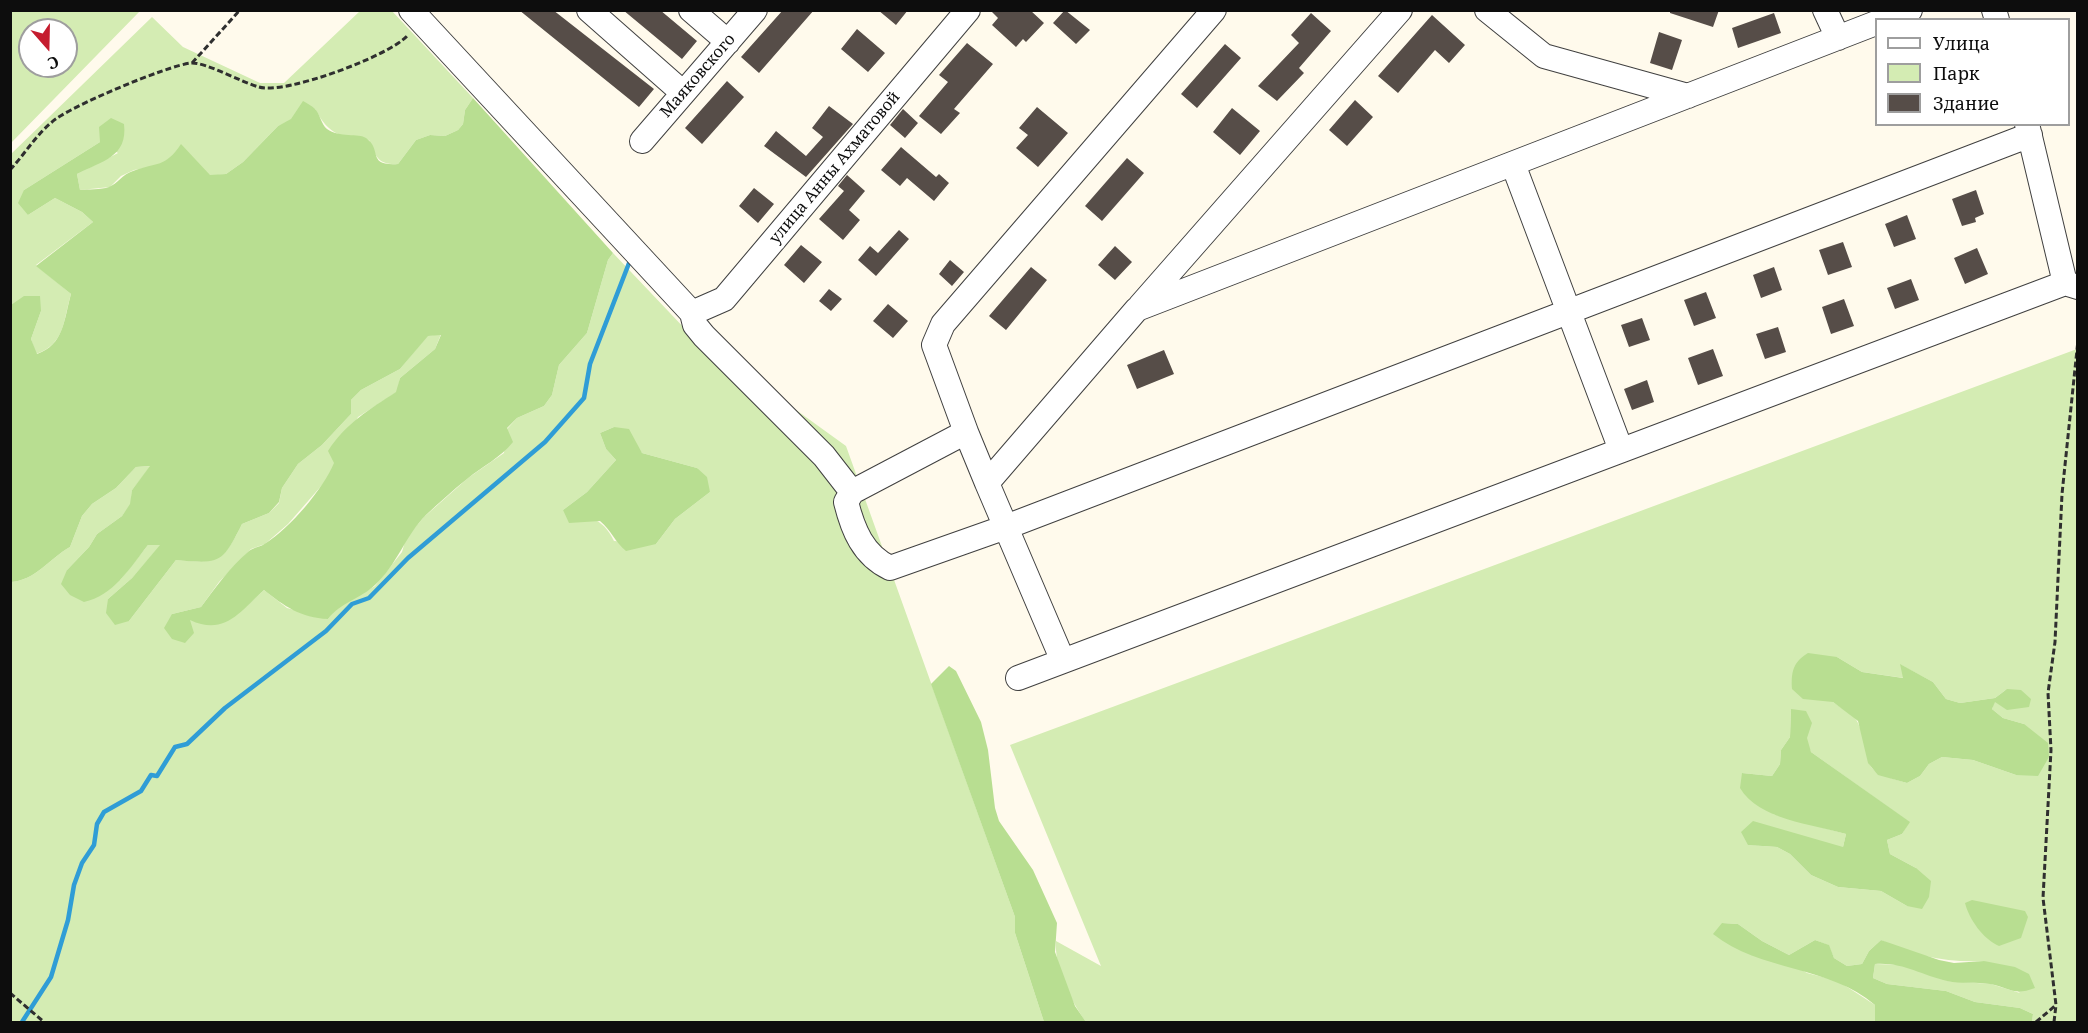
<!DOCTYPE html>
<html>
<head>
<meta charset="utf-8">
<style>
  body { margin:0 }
  #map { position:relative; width:2088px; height:1033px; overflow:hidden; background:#fffaec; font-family:"Noto Serif",serif }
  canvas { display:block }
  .frame { position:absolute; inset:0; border:12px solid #0d0d0d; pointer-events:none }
  .legend { position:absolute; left:1875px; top:18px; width:195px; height:108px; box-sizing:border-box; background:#fff; border:2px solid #9e9e9e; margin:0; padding:8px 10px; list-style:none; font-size:18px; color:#0d0d0d }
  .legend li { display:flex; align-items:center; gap:12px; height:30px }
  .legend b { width:30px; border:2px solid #9e9e9e }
  .north { position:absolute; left:18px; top:18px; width:60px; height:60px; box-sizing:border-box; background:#fff; border:2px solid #9e9e9e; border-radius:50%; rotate:160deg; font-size:16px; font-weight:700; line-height:24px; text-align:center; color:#0d0d0d }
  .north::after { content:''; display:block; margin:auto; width:21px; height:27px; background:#c51c2e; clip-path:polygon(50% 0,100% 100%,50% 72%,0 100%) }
</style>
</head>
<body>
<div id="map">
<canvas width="2088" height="1033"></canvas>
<div class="frame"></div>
<ul class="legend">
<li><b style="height:8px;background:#fff"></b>Улица</li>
<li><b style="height:16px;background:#d4ecb3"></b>Парк</li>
<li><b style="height:16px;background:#564d48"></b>Здание</li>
</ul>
<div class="north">С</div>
</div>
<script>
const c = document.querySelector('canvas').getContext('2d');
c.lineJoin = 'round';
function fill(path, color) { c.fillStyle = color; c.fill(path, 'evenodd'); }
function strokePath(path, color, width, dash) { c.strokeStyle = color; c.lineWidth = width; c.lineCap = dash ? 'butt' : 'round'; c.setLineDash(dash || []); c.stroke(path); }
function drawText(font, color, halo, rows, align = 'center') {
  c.font = font + ' "Noto Serif",serif'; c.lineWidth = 6; c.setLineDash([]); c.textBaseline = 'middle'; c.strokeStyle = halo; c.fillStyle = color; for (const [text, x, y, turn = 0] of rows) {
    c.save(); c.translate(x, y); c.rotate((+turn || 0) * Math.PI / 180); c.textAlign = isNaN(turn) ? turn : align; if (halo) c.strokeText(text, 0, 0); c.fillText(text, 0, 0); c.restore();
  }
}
fill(new Path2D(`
  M11 10 140 11 11 143 10 11ZM30 30H66V66H30Z
  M360 11H392L473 98 465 110 463 124 458 130 445 136 430 135 416 140 398 164C378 165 376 157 369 140 339 136 330 136 315 109L278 126 243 162 226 174 210 176 173 156 160 165 134 170 121 176 110 187 80 190 77 174 118 153 100 142 24 190 28 215 55 198 82 212 93 222 36 265 71 294C63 321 65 344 36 354L31 339 41 311 11 305 10 155 152 17 183 47 260 83H284Z
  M613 253 688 332 846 446 1015 917V933L1044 1022H11V582C36 580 49 559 70 547L82 516 92 504 116 488 136 467 151 466 132 490 131 504 122 516 97 534 89 547 67 570 120 580 148 545H161L132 578 108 599 129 621 176 560C218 564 223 562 242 524L269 513 279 503 282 488 298 464 322 445 351 414V400L361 390 400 369 427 336 441 334 435 349 400 378 397 392 358 417 329 477 288 524 265 544 251 549 219 582 201 607 172 614 190 619 241 611 264 590 287 608 328 619 336 608 375 586 402 552 406 538 424 517 468 478 504 453 507 429 517 418 544 406 552 395 559 365 587 333 608 260ZM614 427 642 453 697 468 710 492 675 519 656 544 614 541C602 516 587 517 563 510L587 492 616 460 606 449 600 433Z
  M2077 349V1022H2032L2033 1014 2020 1008 1975 1002 1946 991 1887 984 1873 978 1875 964 1906 965 1948 981 1991 984 2020 993 1984 961C1948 963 1913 956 1881 940L1869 951 1862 964 1847 966 1834 958 1828 945 1815 940 1789 955 1762 941 1738 924 1722 923 1807 973 1838 981 1875 1005V1022H1086C1071 1001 1054 967 1056 941L1101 966 1010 745ZM1837 657 1862 672 1904 678 1901 665 1933 682 1946 699 1960 703 1995 698 2007 689 1994 702 1992 709 2003 718 2024 724 2016 775 1973 760 1942 757 1929 764 1920 776 1907 783C1853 768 1876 764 1858 723 1855 715 1841 708 1833 702ZM1791 709 1811 752 1909 822 1902 834 1887 840 1890 854 1916 868 1907 906 1881 891 1838 887 1811 875 1790 854 1777 847 1748 845 1843 847 1846 834 1773 814 1742 773 1772 776 1780 764 1781 750 1790 737Z`), '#d4ecb3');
fill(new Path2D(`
  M473 98 613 253 608 260 587 333 559 365 552 395 544 406 517 418 507 428 513 442C500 458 483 466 467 479 453 490 439 503 426 515 405 536 397 565 375 585 360 599 341 602 328 619 301 618 284 606 264 590 239 613 224 636 190 620L194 633 185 643 172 639 164 628 172 614 201 607C216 587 230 567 249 551 254 547 261 547 266 543 289 529 324 488 334 463L328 451C345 424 370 409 396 392L400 378 435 349 441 335 428 336 400 369 361 390 351 400V414L322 445 298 464 282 488 279 502 269 513 242 524C222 564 220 564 176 560L129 621 115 625 106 613 108 599 132 578 160 545H148C130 568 113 596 84 602L70 595 61 584 67 570 89 547 97 534 122 516 130 504 132 490 150 466 136 467 116 488 92 504 82 516 70 547C49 559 36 580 11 582V305L24 296H40L41 311 31 339 37 354C64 345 64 319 71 294L36 266 93 222 82 212 55 198 28 215 18 203 24 190 100 142 99 127 111 118 124 124C128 157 102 161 77 174L80 190C88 189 101 190 109 187 117 184 123 174 133 171 157 162 165 168 181 144L210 175 226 174 243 162 278 126 291 119 303 101C307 103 312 106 315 109 320 114 321 124 327 129 339 138 359 133 366 138 383 150 366 166 398 164L416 140 430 135 445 136 458 130 463 124 465 110Z
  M614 427 629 429 642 453 697 468 707 477 710 492 675 519 656 544 626 551C615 542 611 530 600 521L569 523 563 510 587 492 616 460 606 449 600 433Z
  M1808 653 1837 657 1862 672 1903 678 1900 664 1933 682 1946 699 1960 703 1995 698 2007 689 2021 690 2031 699 2029 707 2007 710 1995 702 1992 709 2003 718 2024 724 2048 743 2049 757 2038 776 2016 775 1973 760 1942 757 1929 764 1920 776 1907 783 1878 775 1868 763 1858 721 1833 702 1803 699 1792 689C1791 672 1793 662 1808 653Z
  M949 666 956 671 981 722 988 750 995 808 999 821 1033 870 1057 923 1055 952 1075 1006 1086 1022H1044L1015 933V917L931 684Z
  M1791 709 1806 711 1812 723 1807 738 1811 752 1910 822 1902 834 1887 840 1890 854 1916 868 1931 881 1929 897 1922 909 1907 906 1881 891 1838 887 1811 875 1790 854 1777 847 1748 845 1741 832 1753 821 1843 847 1846 834C1812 824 1759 820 1740 788L1742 773 1772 776 1780 764 1781 750 1790 737Z
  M1972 900 2025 911 2028 917 2021 938 1999 946C1983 939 1969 919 1965 903Z
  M1722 923 1738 924 1762 941 1789 955 1815 940 1829 945 1834 958 1847 966 1862 964 1869 951 1881 940 1939 960 1954 963 1984 961 2015 967 2029 974 2035 988C2014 996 2010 988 1990 984 1976 982 1961 984 1947 981 1921 975 1903 962 1875 964L1873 978 1887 984 1946 991 1975 1002 2020 1008 2033 1014 2032 1022H1875V1005C1829 965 1760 972 1713 934Z`), '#b8de91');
strokePath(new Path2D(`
  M22 1022 51 977 68 920 74 885 82 863 94 845 97 824 104 812 141 791 151 775 157 776 175 747 187 744 225 708 326 631 352 604 369 598 408 558 545 442 584 398 590 364 631 258`), '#2f9dd6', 4.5);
fill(new Path2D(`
  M519 10H553L654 89 639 107Z
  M623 10H660L697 41 682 59Z
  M783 10H814L759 73 741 57Z
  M878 10H908L896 25Z
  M990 10H1030L1044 23 1026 42 1023 39 1016 47 992 25 998 18Z
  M1065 10 1090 30 1076 44 1053 23Z
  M1670 10H1719L1713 27 1670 13Z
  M1311 13 1331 31 1299 68 1304 73 1277 101 1258 86 1299 43 1291 35Z
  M1774 13 1781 33 1738 48 1732 28Z
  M1432 15 1465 45 1449 63 1435 50 1398 93 1378 76Z
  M857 29 885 53 868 72 841 49Z
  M1659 32 1682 40 1672 70 1650 63Z
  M967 43 993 64 954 109 960 113 941 134 919 116 948 82 939 75Z
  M1225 44 1241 58 1197 108 1181 94Z
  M727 81 744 97 702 144 685 128Z
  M1355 100 1373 117 1347 146 1329 130Z
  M829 106 853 124 806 177 764 146 776 131 806 156 823 137 812 128Z
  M1037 107 1068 133 1038 167 1016 148 1028 135 1019 128Z
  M1232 108 1260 131 1240 155 1213 132Z
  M903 109 918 123 905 138 890 125Z
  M901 147 936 177 939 174 949 183 934 201 907 178 900 186 881 170Z
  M1127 158 1144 173 1102 221 1085 206Z
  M847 175 865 191 849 210 860 220 843 240 819 219 844 191 838 186Z
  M754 188 774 204 758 223 739 206Z
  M1976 190 1984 214 1975 218 1976 222 1962 226 1952 199Z
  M1907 215 1916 239 1894 247 1885 224Z
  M899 230 909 239 876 276 858 260 870 246 878 253Z
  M1843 242 1852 267 1828 275 1819 250Z
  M801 245 822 262 804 283 784 265Z
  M1115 246 1132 262 1115 280 1098 265Z
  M1977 248 1988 274 1965 284 1954 258Z
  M950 260 964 272 952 286 939 274Z
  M1031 267 1047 280 1006 330 989 316Z
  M1774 267 1782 290 1761 298 1753 275Z
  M1911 279 1919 300 1895 309 1887 288Z
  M829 289 842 299 831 311 819 301Z
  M1706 292 1716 318 1694 326 1684 300Z
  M1844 299 1854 326 1831 334 1822 307Z
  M888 304 908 321 893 338 873 321Z
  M1642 318 1650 340 1629 347 1621 325Z
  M1778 327 1786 352 1765 359 1756 334Z
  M1713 349 1723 376 1698 385 1688 358Z
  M1164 350 1174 374 1137 389 1127 365Z
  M1647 380 1654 402 1632 410 1624 389Z`), '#564d48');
const minor = new Path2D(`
  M411 10 692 313 695 325 704 336 824 456 852 492
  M589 10 682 92
  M691 10 728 42
  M1487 10 1544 56 1688 96
  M1825 10 1838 38
  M1994 10 1997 20
  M1886 20 1910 10
  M2027 124 2065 283
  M642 141 755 10
  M1513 164 1621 450
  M1140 306 1400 10
  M692 313 724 299 968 10
  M966 432 934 345 943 324 1214 10
  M987 483 966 432 852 492 846 502C853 530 863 555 890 568L1006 527 2030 135
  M1063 661 987 483 1137 309 1876 23
  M1018 678 2065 283 2078 287`);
strokePath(minor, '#404040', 26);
strokePath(new Path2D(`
  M192 63 240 10
  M10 170C24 155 36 135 52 122 68 107 169 65 191 63 206 62 243 83 259 87 285 95 389 56 407 36
  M10 993 44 1022
  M2036 1022 2056 1005
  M2054 1022 2056 1005 2043 898 2051 750 2048 693 2055 642 2062 494 2078 340`), '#2f2f2f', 3, [6, 3]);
strokePath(minor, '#fff', 24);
drawText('16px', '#0d0d0d', '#fff', [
  ["Маяковского",698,76,-49],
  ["улица Анны Ахматовой",835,168,-50]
]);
</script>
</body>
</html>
